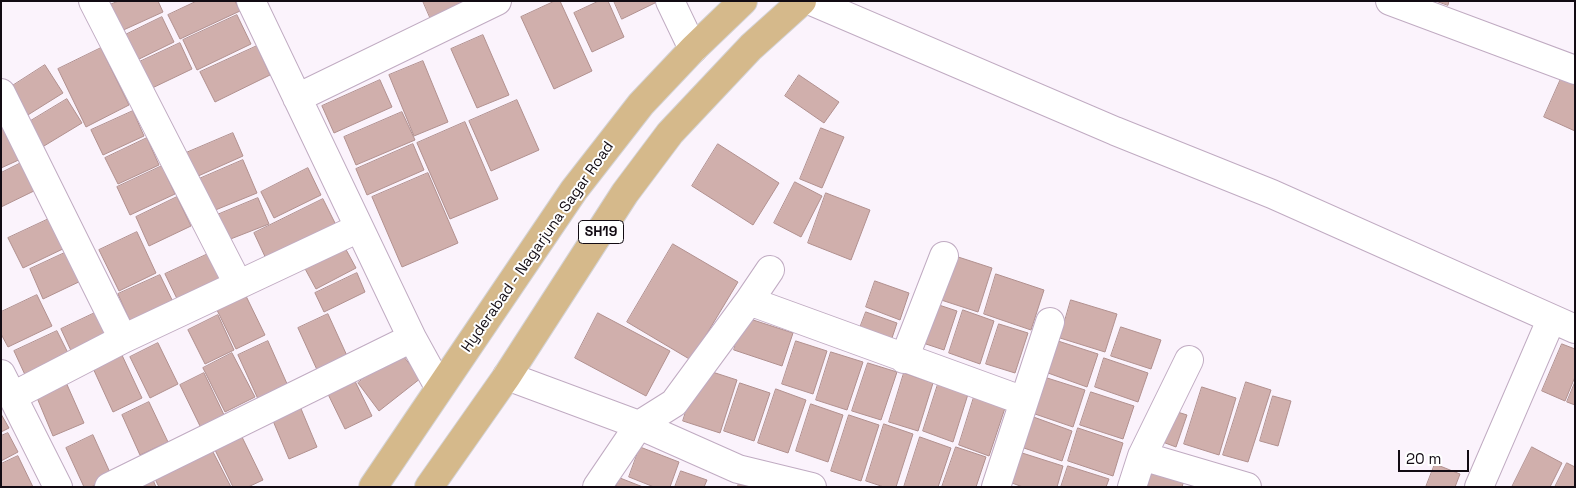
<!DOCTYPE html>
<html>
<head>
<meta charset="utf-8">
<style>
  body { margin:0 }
  #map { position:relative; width:1576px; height:488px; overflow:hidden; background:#fbf3fc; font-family:"Space Grotesk",sans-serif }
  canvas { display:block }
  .frame { position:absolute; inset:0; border:2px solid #120b13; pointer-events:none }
  .scale { position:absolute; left:1398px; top:450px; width:71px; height:22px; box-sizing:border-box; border:2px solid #120b13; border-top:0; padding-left:6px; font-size:15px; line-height:18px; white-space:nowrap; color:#120b13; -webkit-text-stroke:4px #fff; paint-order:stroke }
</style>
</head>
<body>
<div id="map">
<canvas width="1576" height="488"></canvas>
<div class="frame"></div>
<div class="scale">20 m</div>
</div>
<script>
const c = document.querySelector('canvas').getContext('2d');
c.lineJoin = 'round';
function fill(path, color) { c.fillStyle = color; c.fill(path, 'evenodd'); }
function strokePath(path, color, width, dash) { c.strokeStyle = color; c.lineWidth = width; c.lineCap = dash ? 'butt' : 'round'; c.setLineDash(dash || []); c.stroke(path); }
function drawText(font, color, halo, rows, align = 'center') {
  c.font = font + ' "Space Grotesk",sans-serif'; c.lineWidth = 4; c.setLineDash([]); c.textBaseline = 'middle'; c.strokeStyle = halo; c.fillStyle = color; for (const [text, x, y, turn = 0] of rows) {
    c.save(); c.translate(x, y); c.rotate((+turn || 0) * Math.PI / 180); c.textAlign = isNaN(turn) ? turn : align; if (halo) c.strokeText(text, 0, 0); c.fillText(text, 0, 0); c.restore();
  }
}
const building = new Path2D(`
  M119 1H158L163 12 119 32 107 6Z
  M197 1H235L240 11 180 39 168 15Z
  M423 1H460L464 10 433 24Z
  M555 1H560L592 71 554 89 521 17Z
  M599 1H608L624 37 592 52 574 13Z
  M614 1H659L622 19Z
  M1436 1H1449L1448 5Z
  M237 15 251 44 197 70 183 40Z
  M162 17 174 42 131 63 119 38Z
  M483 35 509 95 477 108 451 49Z
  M180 43 192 69 148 90 135 64Z
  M257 46 270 75 215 102 200 72Z
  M101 48 129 105 86 127 58 69Z
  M423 61 448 122 414 136 389 75Z
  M45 65 63 93 23 118 6 90Z
  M1564 72 1575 76V131L1544 117Z
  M799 75 839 102 824 123 785 96Z
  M380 80 392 107 334 133 322 106Z
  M67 99 82 123 39 149 24 125Z
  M517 100 539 150 491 171 469 121Z
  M133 111 144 136 103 155 91 130Z
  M402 112 415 140 356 165 344 137Z
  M1 113 23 158 1 168Z
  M465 122 498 199 450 219 417 143Z
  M821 128 844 137 822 188 800 179Z
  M233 133 243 156 196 177 186 153Z
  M147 138 159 165 118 184 105 158Z
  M413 144 424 170 367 195 356 169Z
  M718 144 779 183 753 225 692 186Z
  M243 160 257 193 213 211 199 179Z
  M25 161 38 189 1 207V173Z
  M162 166 175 194 130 215 117 187Z
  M308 168 321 195 274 218 261 192Z
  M428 173 458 243 402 267 372 197Z
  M795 182 822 196 801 237 774 223Z
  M826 193 870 210 851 260 808 243Z
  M177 197 191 226 149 246 136 217Z
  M258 198 269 224 228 240 217 215Z
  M323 199 338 229 268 263 254 233Z
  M53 217 67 247 23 268 8 238Z
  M137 232 156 273 119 291 99 250Z
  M343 244 356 268 316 289 303 265Z
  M673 244 738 282 691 360 627 322Z
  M71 250 85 279 43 299 30 269Z
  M208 254 223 285 180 305 165 274Z
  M949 254 992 268 978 312 935 298Z
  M357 273 365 292 324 312 315 293Z
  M996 274 1044 290 1031 330 984 314Z
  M160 275 175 306 132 326 118 294Z
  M875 281 909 293 900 320 866 307Z
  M37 295 52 326 8 347 1 334V312Z
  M246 296 265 335 236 349 217 310Z
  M1071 300 1117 314 1105 352 1060 338Z
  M930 302 957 311 944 350 917 341Z
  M963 310 994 321 980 364 949 353Z
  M99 311 111 337 73 355 61 329Z
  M866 312 897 323 890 344 858 333Z
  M598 313 670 351 646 396 575 358Z
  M328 314 348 358 318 372 298 328Z
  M218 315 234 350 205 364 188 330Z
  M744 317 793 333 782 366 734 350Z
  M999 324 1028 333 1015 373 986 364Z
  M1121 327 1161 340 1151 369 1111 356Z
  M57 331 70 357 26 377 14 351Z
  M268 341 288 386 258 399 238 355Z
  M796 341 827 351 813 394 782 384Z
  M1058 341 1098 354 1087 387 1048 373Z
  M158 343 178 384 150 398 130 357Z
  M1562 344 1575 349V377L1565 401 1542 391Z
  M399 351 421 378 379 411 358 383Z
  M831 352 863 362 847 410 816 400Z
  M121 353 142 398 113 412 92 366Z
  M232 353 255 397 225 412 203 368Z
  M1104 358 1148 373 1138 402 1095 387Z
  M868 363 897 372 881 420 852 411Z
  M700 368 737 380 720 433 683 421Z
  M204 373 225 417 201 428 180 385Z
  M904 373 933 383 918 431 889 422Z
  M352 375 372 416 345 429 325 388Z
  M1044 377 1085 390 1073 427 1032 413Z
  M65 380 84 423 53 436 35 393Z
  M939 381 969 391 953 442 923 431Z
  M1246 382 1271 390 1248 462 1223 455Z
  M1575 382V405L1567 402Z
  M740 383 770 393 754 441 724 431Z
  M1202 387 1236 398 1219 455 1184 444Z
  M776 389 806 400 788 453 758 443Z
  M1091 392 1134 406 1123 439 1080 425Z
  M1273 396 1291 401 1278 446 1260 441Z
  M974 397 1005 408 989 456 959 445Z
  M149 402 168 442 140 455 122 415Z
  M299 404 317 447 289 459 271 416Z
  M811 404 843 415 828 462 796 451Z
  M1171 410 1187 415 1176 447 1160 441Z
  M1 414 9 428 1 432Z
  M849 415 879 425 861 481 831 471Z
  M1028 415 1072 431 1062 461 1018 446Z
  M884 424 913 434 896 487H884L866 481Z
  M1078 428 1123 443 1113 476 1068 461Z
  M8 433 18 452 1 461V436Z
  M93 435 112 477 91 487H84L66 448Z
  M242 437 263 480 248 487H233L215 450Z
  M920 437 951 448 938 487H904Z
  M640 447 679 462 670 487H654L629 477Z
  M956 447 986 457 976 487H942Z
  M1532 447 1562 463 1550 487H1512Z
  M212 450 231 487H159L155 479Z
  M1019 452 1063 466 1057 487H1023L1009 482Z
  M18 456 33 487H1V464Z
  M1567 463 1575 467V487H1555Z
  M1435 464 1460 474 1455 487H1426Z
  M1068 466 1109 479 1106 487H1061Z
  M1153 466 1185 477 1182 487H1146Z
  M681 471 707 480 704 487H675Z
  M151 475 156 487H126Z
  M620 478 643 487H616Z
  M739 482 753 487H738Z`);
fill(building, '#d0afac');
strokePath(building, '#b1908f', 1);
const minor = new Path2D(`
  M93 1 238 284
  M251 1 412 338 439 387
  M670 1 693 49
  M811 1 1115 131 1272 194 1575 329
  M1390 1 1575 70
  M1 93 123 339
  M297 98 497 1
  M770 270 749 301 1024 401
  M904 359 944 256
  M1 374 58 487
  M507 376 639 425 738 469 812 487
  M13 396 123 339 359 228
  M1142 456 1247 487
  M109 487 412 338
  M597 487 639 425 674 403 749 301
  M996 487 1050 322
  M1132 487 1142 456 1189 360
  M1479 487 1551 320`);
const major = new Path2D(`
  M373 487 574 190 641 104 693 49 743 1
  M429 487 507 376 625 193 670 133 751 47 802 1`);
strokePath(minor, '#c0abc2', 30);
strokePath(major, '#d4d3d5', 30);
strokePath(minor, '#fff', 28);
strokePath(major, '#d5b98b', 28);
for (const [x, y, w] of [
  [601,232,45]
]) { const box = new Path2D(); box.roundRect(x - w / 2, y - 11.5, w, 23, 4); c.fillStyle = '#fff'; c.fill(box); strokePath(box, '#120b13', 1); }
drawText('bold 14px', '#120b13', null, [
  ["SH19",601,232]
]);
drawText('15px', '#120b13', '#fff', [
  ["Hyderabad - Nagarjuna Sagar Road",538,247,-55]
]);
</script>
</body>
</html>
